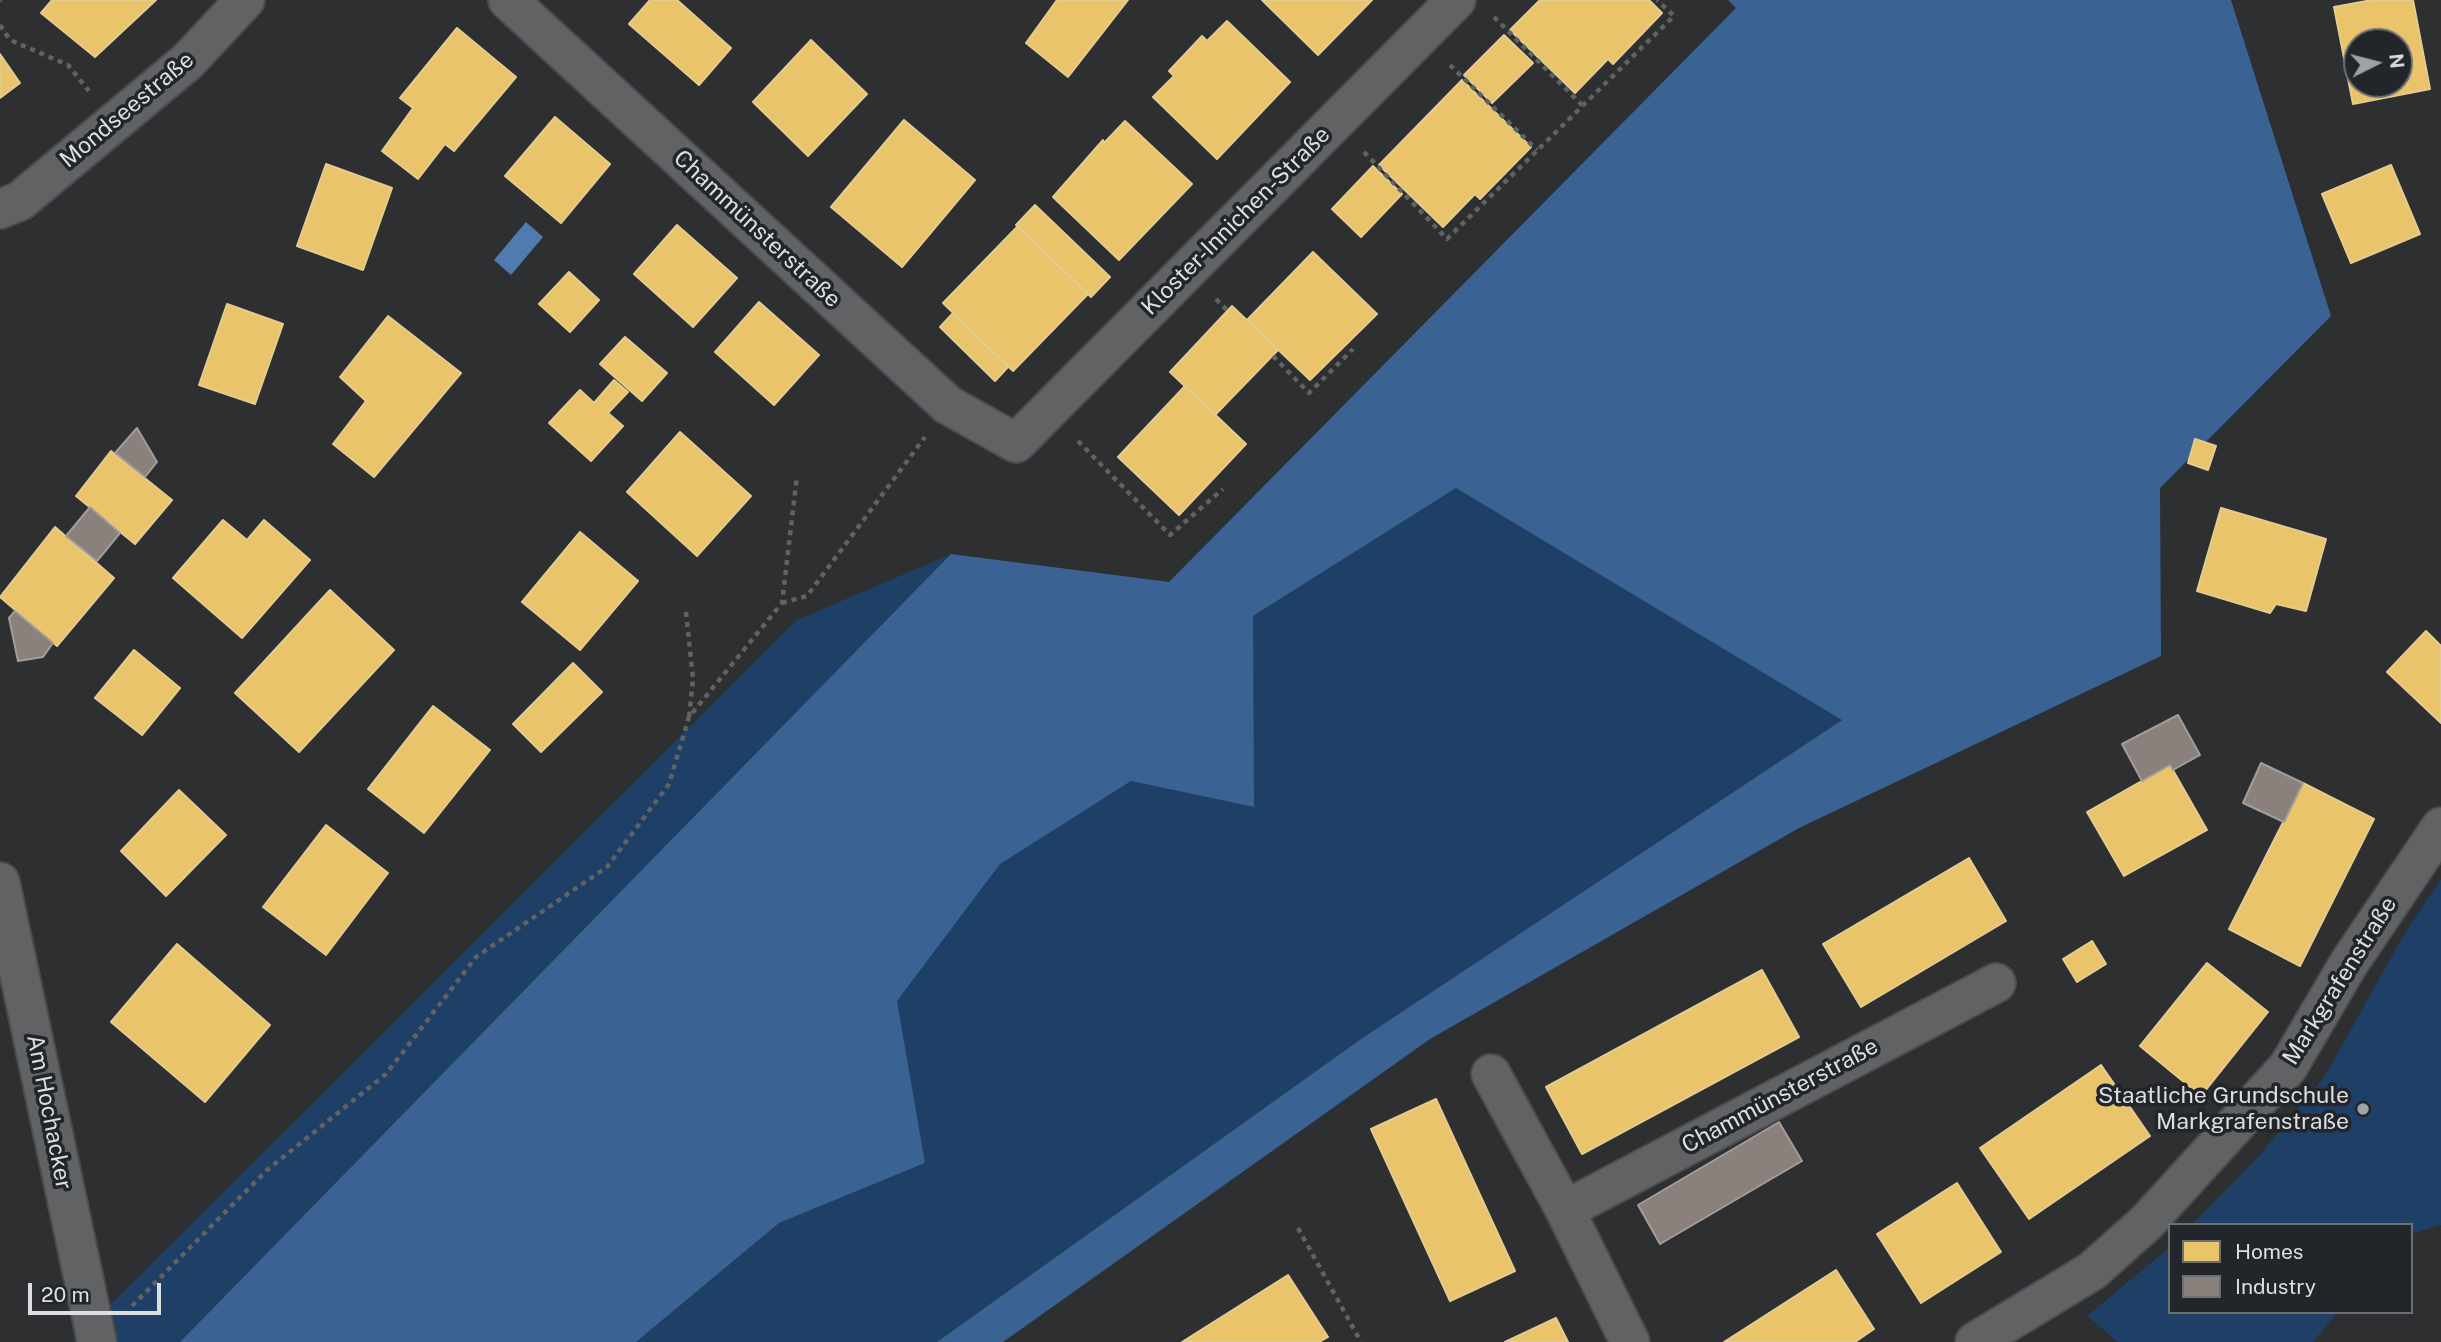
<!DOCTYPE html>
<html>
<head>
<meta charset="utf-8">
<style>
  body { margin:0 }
  #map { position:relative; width:2441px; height:1342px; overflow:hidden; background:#2d2f31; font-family:"Public Sans",sans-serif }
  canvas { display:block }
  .legend { position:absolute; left:2168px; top:1223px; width:245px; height:91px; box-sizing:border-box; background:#222529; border:2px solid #6c6f73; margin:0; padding:9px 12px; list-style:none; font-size:21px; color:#dcdee1 }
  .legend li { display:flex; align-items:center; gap:14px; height:35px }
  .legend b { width:35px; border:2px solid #6c6f73 }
  .north { position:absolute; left:2343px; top:28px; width:70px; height:70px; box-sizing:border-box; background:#222529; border:2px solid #6c6f73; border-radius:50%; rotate:84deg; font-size:19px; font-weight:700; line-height:28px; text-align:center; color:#dcdee1 }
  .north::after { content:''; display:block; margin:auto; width:24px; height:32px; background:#9fa1a3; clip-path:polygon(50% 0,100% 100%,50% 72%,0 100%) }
  .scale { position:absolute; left:28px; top:1283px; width:133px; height:32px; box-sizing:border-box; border:4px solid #dcdee1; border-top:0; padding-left:9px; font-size:21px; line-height:24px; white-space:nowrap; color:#dcdee1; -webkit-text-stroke:5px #222529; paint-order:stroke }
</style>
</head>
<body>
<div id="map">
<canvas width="2441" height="1342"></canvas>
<ul class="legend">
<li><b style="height:19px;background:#e9c46a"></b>Homes</li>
<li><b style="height:19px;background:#8a817c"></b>Industry</li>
</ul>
<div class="north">N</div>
<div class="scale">20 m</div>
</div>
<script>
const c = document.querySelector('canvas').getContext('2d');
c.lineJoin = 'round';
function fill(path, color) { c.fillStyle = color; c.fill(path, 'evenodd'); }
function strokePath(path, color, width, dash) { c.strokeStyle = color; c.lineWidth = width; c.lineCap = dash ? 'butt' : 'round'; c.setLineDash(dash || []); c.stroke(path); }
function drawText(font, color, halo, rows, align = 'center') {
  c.font = font + ' "Public Sans",sans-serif'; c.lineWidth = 7; c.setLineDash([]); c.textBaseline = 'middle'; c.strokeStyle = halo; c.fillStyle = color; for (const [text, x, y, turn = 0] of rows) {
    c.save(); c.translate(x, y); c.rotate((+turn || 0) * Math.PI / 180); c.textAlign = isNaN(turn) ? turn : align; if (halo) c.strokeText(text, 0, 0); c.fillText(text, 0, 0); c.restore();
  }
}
fill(new Path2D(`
  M1456 488 1843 719 1361 1039 937 1342H636L779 1223 925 1163 897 1001 1000 863 1131 781 1253 807V616Z
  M951 554 180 1342H73L797 620Z
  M2441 879V1225L2411 1234V1225H2191L2259 1156 2325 1076 2406 931Z
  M2170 1247V1312H2338L2313 1342H2118L2087 1316Z`), '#1f4066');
fill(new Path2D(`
  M1728 0H2231L2331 316 2160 488 2161 656 1799 828 1430 1039 1003 1342H937L1361 1039 1842 720 1456 488 1253 616 1254 807 1131 781 1000 864 897 1001 925 1163 779 1223 636 1342H180L951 554 1169 582 1736 8Z`), '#3a6394');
fill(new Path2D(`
  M526 222 543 237 511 275 494 260Z`), '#507baf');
const homes = new Path2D(`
  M52 0H156L95 57 41 13Z
  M650 0H677L731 48 699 85 629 24Z
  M1057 0H1128L1068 77 1026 43Z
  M1262 0H1372L1318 55Z
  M1540 0H1649L1662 13 1613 64 1608 59 1575 93 1510 30Z
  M2372 0H2413L2430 89 2353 104 2334 7ZM2357 42H2399V84H2357Z
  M1227 21 1290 82 1217 159 1153 97 1174 76 1169 71 1202 36 1207 41Z
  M457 28 516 77 454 151 445 144 418 179 382 151 413 108 400 98Z
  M1504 35 1533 63 1492 103 1464 75Z
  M811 40 867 94 808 156 753 102Z
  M0 54 20 83 0 98Z
  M1462 80 1531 147 1480 199 1475 194 1443 227 1379 165Z
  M555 117 610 164 561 223 505 176Z
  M904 120 975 180 902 267 831 207Z
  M1125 121 1192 184 1119 260 1053 197 1103 140 1104 143Z
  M326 164 392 188 363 270 297 246Z
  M2391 165 2420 234 2351 263 2322 194Z
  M1373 166 1402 194 1361 237 1332 209Z
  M1035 205 1110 277 1091 297 1016 225Z
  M677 225 737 278 693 327 634 274Z
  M1018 226 1088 294 1013 371 943 303Z
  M1313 252 1377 314 1310 380 1247 320Z
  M569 272 599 300 570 332 539 304Z
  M759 302 819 355 774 405 715 352Z
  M227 304 283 324 255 404 199 385Z
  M1232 306 1278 350 1215 415 1170 372Z
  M953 313 1008 367 995 381 940 327Z
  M388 316 461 373 374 477 333 444 366 401 340 377Z
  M625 337 667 373 642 401 600 364Z
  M614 380 628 392 608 413 623 426 591 461 549 423 580 390 594 403Z
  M1185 386 1246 444 1179 515 1118 457Z
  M680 432 751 496 697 556 627 492Z
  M2195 439 2216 446 2208 470 2188 463Z
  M111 451 172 500 135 544 76 496Z
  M2221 508 2326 539 2306 611 2276 604 2270 613 2197 591Z
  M223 520 247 540 264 520 310 560 242 638 173 578Z
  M55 527 114 578 57 646 0 597Z
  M580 532 638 581 580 650 522 602Z
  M330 590 394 650 299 752 235 693Z
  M2426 631 2441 646V723L2387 672Z
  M134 650 180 688 142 735 95 698Z
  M573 663 602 692 541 752 513 724Z
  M433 706 490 750 424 833 368 789Z
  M2170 765 2207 830 2124 876 2087 812Z
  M2303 783 2374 819 2300 966 2229 929Z
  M179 790 226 835 166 896 121 851Z
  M326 825 388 873 326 955 263 907Z
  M1969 858 2006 921 1861 1007 1823 944Z
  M2092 941 2106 964 2077 982 2063 959Z
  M177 944 270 1025 205 1102 111 1022Z
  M2207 963 2268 1012 2201 1096 2140 1046Z
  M1762 970 1799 1037 1582 1154 1546 1087Z
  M2101 1065 2150 1136 2029 1219 1980 1148Z
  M1436 1099 1515 1271 1450 1301 1371 1129Z
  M1957 1183 2001 1252 1921 1303 1877 1234Z
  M1836 1270 1874 1329 1855 1342H1724Z
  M1288 1275 1328 1337 1319 1342H1182Z
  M1556 1318 1568 1342H1505Z`);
fill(homes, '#e9c46a');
strokePath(homes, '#e5cc8e', 2);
const industry = new Path2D(`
  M137 428 157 462 145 477 115 453Z
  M90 507 120 533 97 561 66 536Z
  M15 611 53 643 43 657 18 661 9 618Z
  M2178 715 2200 755 2173 770 2170 765 2142 781 2122 744Z
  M2261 763 2303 783 2284 822 2243 803Z
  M1779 1122 1802 1161 1660 1244 1638 1205Z`);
fill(industry, '#8a817c');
strokePath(industry, '#a39d9a', 2);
const minor = new Path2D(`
  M508 0 948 405 1016 443 1456 0
  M0 209 20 201 188 61 245 0
  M0 882 97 1342
  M1491 1074 1565 1210 1630 1342
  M1565 1210 1996 983
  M1975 1342 2092 1271 2147 1222 2288 1067 2349 963 2441 827`);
strokePath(minor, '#494b4e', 42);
strokePath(new Path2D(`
  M0 1 1 0
  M1494 17 1583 106
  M0 25 10 40 68 65 89 91
  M1450 65 1537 150
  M1364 152 1447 239 1674 16 1657 0
  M1216 299 1228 311
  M1273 356 1309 393 1353 349
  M1078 441 1170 535 1223 489
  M782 603 807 596 925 437
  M686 612 693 679 689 717
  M1298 1228 1361 1342
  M132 1306 266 1171 386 1074 476 957 607 867 669 784 689 717 782 603 797 476`), '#606263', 4.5, [5, 5]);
strokePath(minor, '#606263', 38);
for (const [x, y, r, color] of [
  [2363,1109,7,"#9fa1a3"]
]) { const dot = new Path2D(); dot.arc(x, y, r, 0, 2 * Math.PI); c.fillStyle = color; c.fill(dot); strokePath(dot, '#222529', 2.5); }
drawText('23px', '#dcdee1', '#222529', [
  ["Mondseestraße",127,110,-40],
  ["Kloster-Innichen-Straße",1236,221,-45],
  ["Chammünsterstraße",757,229,43],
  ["Markgrafenstraße",2340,981,-58],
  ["Chammünsterstraße",1780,1096,-28],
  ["Am Hochacker",49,1112,79]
]);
drawText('23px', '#dcdee1', '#222529', [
  ["Staatliche Grundschule",2349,1096],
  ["Markgrafenstraße",2349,1122]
], 'right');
</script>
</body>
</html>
